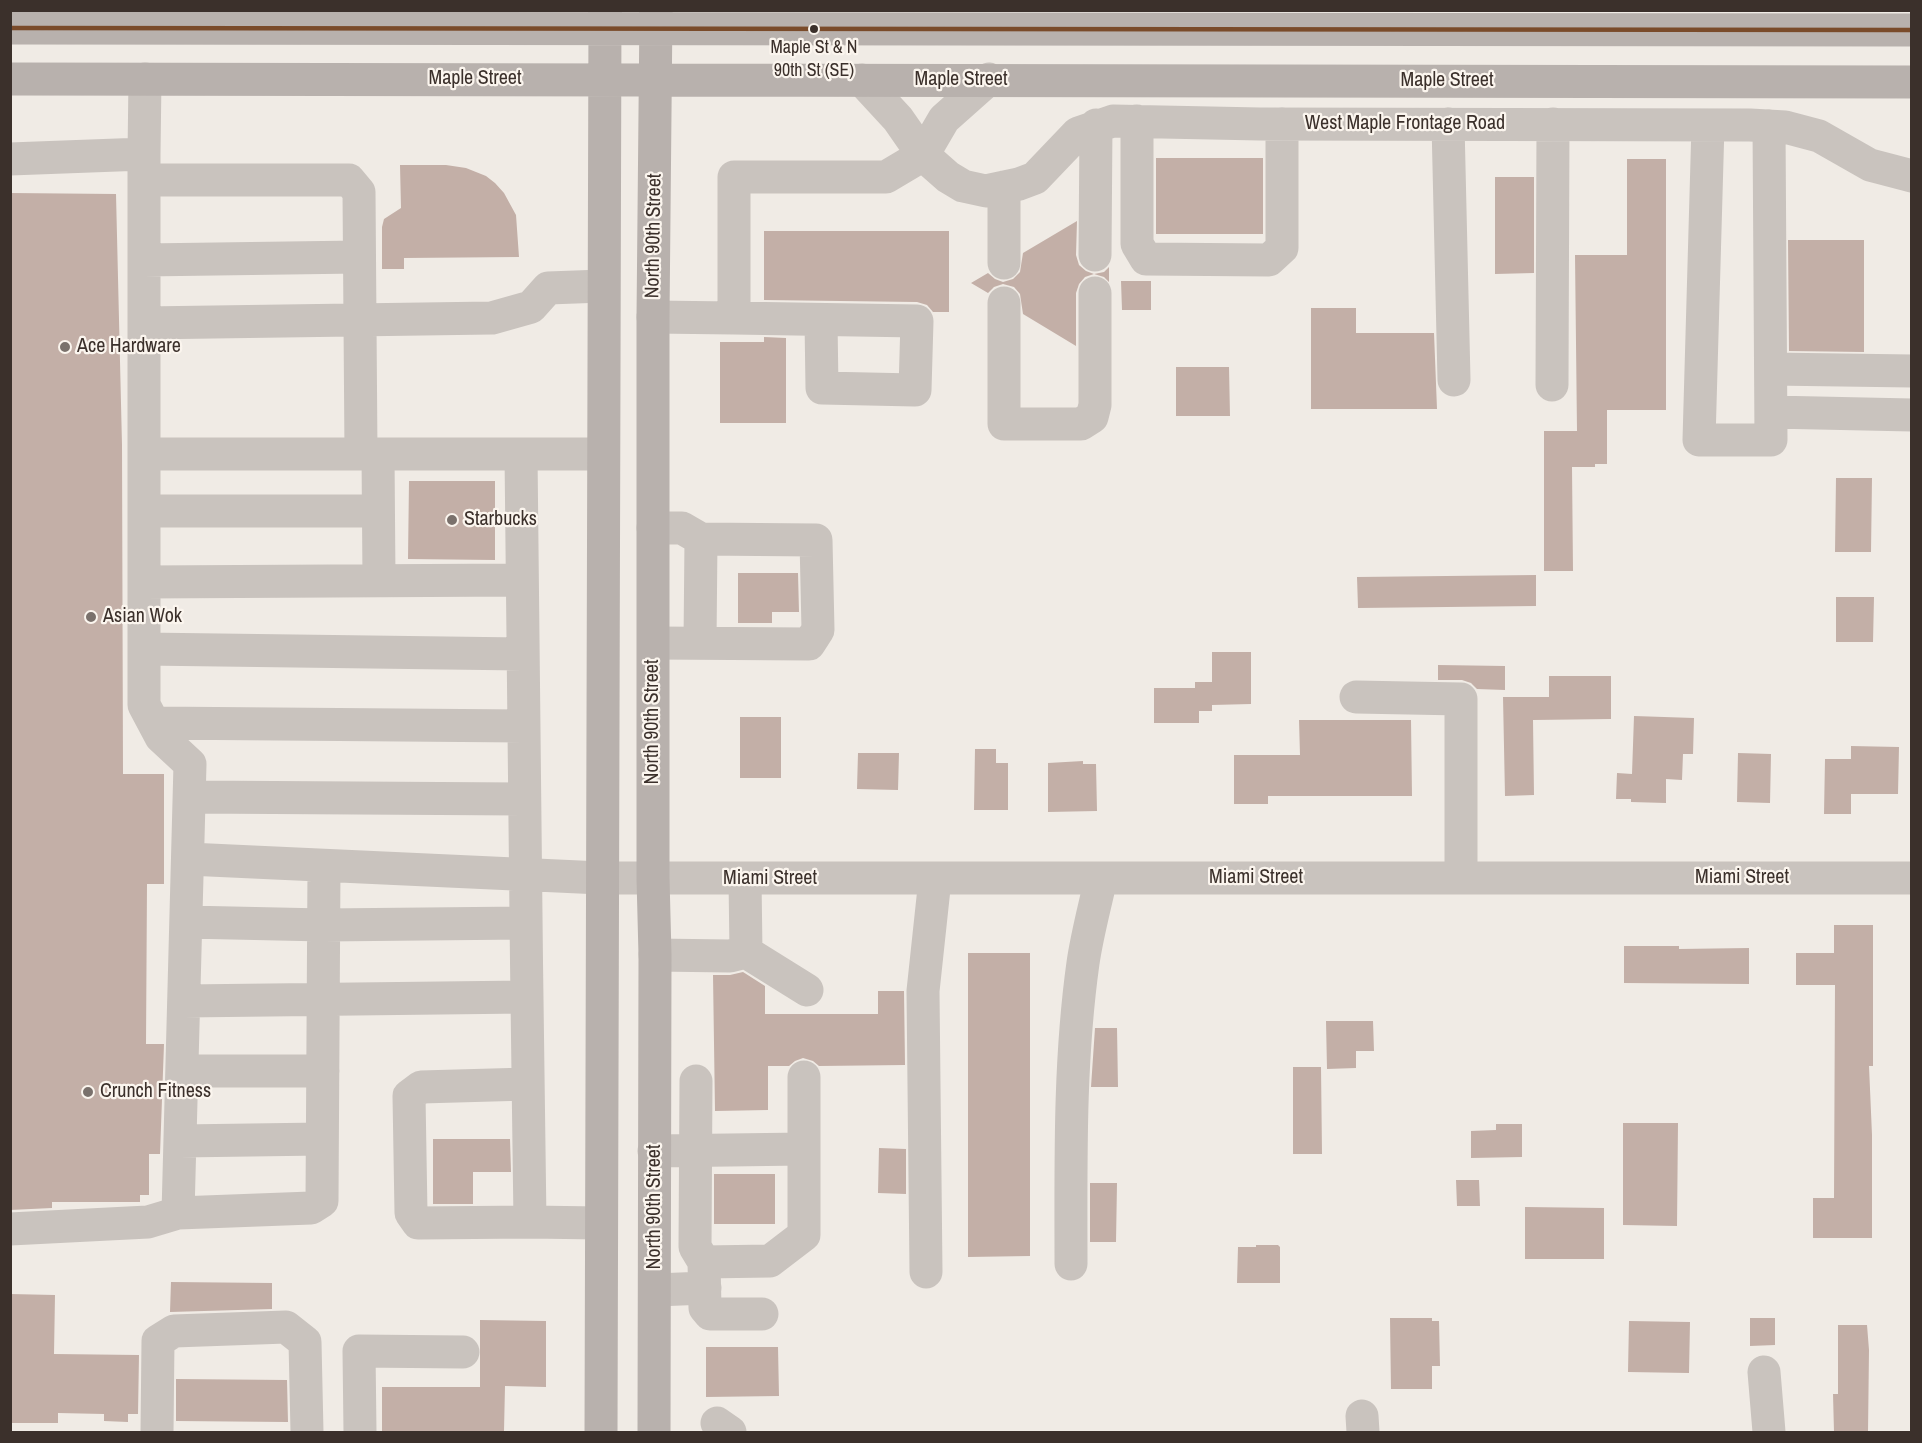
<!DOCTYPE html>
<html>
<head>
<meta charset="utf-8">
<style>
  body { margin:0 }
  #map { position:relative; width:1922px; height:1443px; overflow:hidden; background:#f0ebe5; font-family:"Archivo Narrow",sans-serif }
  canvas { display:block }
  .frame { position:absolute; inset:0; border:12px solid #3b302b; pointer-events:none }
</style>
</head>
<body>
<div id="map">
<canvas width="1922" height="1443"></canvas>
<div class="frame"></div>
</div>
<script>
const c = document.querySelector('canvas').getContext('2d');
c.lineJoin = 'round';
function fill(path, color) { c.fillStyle = color; c.fill(path, 'evenodd'); }
function strokePath(path, color, width, dash) { c.strokeStyle = color; c.lineWidth = width; c.lineCap = dash ? 'butt' : 'round'; c.setLineDash(dash || []); c.stroke(path); }
function drawText(font, color, halo, rows, align = 'center') {
  c.font = font + ' "Archivo Narrow",sans-serif'; c.lineWidth = 4.5; c.setLineDash([]); c.textBaseline = 'middle'; c.strokeStyle = halo; c.fillStyle = color; for (const [text, x, y, turn = 0] of rows) {
    c.save(); c.translate(x, y); c.rotate((+turn || 0) * Math.PI / 180); c.textAlign = isNaN(turn) ? turn : align; if (halo) c.strokeText(text, 0, 0); c.fillText(text, 0, 0); c.restore();
  }
}
fill(new Path2D(`
  M1156 158H1263V234H1156Z
  M1627 159H1666V410H1607V464H1595V467H1572L1573 571H1544V431H1577L1575 255H1627Z
  M400 165H446L466 168 486 176 495 183 504 193 516 215 519 257 404 258V269H382V227L384 219 401 208Z
  M1495 177H1534V273L1495 274Z
  M10 193 116 194 122 445 123 774H164V884H147L146 1044H164L160 1154H149V1195H140V1202H52V1208L10 1210Z
  M1077 221 1076 255 1079 265 1086 271 1094 274 1104 272 1109 267V282L1104 277 1094 274 1085 277 1079 284 1076 293V346L1023 314 1020 294 1014 287 1003 284 994 287 988 293 971 283 988 273 995 279 1003 282 1013 279 1020 272 1023 253Z
  M764 231H949V312H933L927 305 917 302 764 300Z
  M1788 240H1864V352L1789 351Z
  M1121 281H1151V310H1122Z
  M1311 308H1356V333H1434L1437 409H1311Z
  M764 337 786 338V423H720V342H764Z
  M1176 367H1229L1230 416H1176Z
  M1836 478H1872L1871 552H1835Z
  M409 481H495V560L408 559Z
  M738 573H798L799 612H772V623H738Z
  M1536 575V606L1358 608 1357 577Z
  M1836 597H1874L1873 642H1836Z
  M1212 652H1251V704L1212 705V711H1199V723H1154V688H1195V682H1212Z
  M1438 665 1505 666V690L1477 689 1471 683 1462 680H1438Z
  M1549 676H1611V719L1533 720 1534 795 1505 796 1503 697H1549Z
  M1634 716 1694 718 1693 754H1683L1682 780 1666 779V803L1631 802V799H1616L1617 773 1632 774Z
  M740 717H781V778H740Z
  M1299 720H1411L1412 796H1268V804H1234V755H1300Z
  M1851 746 1899 747 1898 794H1851V814H1824L1825 759H1851Z
  M975 749H996V763H1008V810H974Z
  M858 753H899L898 790 857 789Z
  M1738 753 1771 754 1770 803 1737 802Z
  M1083 761V764H1096L1097 811 1048 812V763Z
  M1834 925H1873V1066H1869L1872 1135V1238H1813V1198H1834L1835 985H1796V953H1834Z
  M1624 946H1679V949L1749 948V984L1624 983Z
  M968 953H1030V1256L968 1257Z
  M743 972 765 986V1014H878V991H904L905 1065 819 1066 813 1061 803 1058 795 1061 789 1066H768V1110L715 1111 713 975H730Z
  M1326 1021H1373L1374 1051H1356V1068L1327 1069Z
  M1095 1028H1117L1118 1087H1091Z
  M1293 1067H1321L1322 1154H1293Z
  M1623 1123H1678L1677 1226 1623 1225Z
  M1496 1124H1522V1157L1471 1158V1131L1496 1130Z
  M433 1139H510L511 1172H473V1204H433Z
  M879 1148 906 1149V1194L878 1193Z
  M714 1174H775V1224H714Z
  M1456 1180H1479L1480 1206H1457Z
  M1090 1183H1117L1116 1242H1090Z
  M1525 1207 1604 1208V1259H1525Z
  M1256 1245H1278L1280 1247V1283H1237L1238 1247H1256Z
  M171 1282 272 1283V1309L170 1312Z
  M10 1294 55 1295 54 1354 139 1355 138 1414H128V1422L104 1421V1414L58 1413V1423H10Z
  M1390 1318H1432V1321H1439L1440 1366H1432V1389H1391Z
  M1750 1318H1775V1345L1750 1346Z
  M480 1320 546 1321V1387L505 1386 504 1431H382V1387H480Z
  M1629 1321 1690 1322 1689 1373 1628 1372Z
  M1838 1325H1867L1869 1350 1868 1432H1834L1833 1394H1838Z
  M706 1347H778L779 1396 706 1397Z
  M176 1379 287 1380 288 1422 176 1421Z`), '#c3afa7');
strokePath(new Path2D(`
  M862 80 898 119 923 155 948 177 963 186 986 191 1019 184 1035 178 1078 133 1113 121 1260 124 1750 125 1785 127 1819 136 1870 165 1912 176
  M1137 121V244L1146 259 1269 260 1282 248V124
  M1448 124 1454 380
  M1708 125 1699 440H1771L1769 126
  M10 159 144 154 145 79
  M144 180H349L359 192 361 454
  M1004 187V263
  M1095 255 1096 125
  M144 260 359 257
  M1004 303V424H1081L1092 417 1095 405V293
  M653 317 734 318
  M821 321 822 388 915 390 917 321 734 318V177H886L923 155 944 119 989 79
  M144 323 492 318 531 307 548 288 603 286
  M1771 369 1912 371
  M1552 385 1553 124
  M1771 412 1912 415
  M144 454H602
  M378 454 379 580
  M521 454C522 710 527 966 530 1222L418 1223 411 1213 409 1096 421 1087 528 1084
  M144 511H378
  M653 528H682L701 539 816 540 818 630 809 644 654 643
  M144 582 522 580
  M700 643 701 539
  M144 649 522 654
  M1356 697 1461 699V878
  M154 723 523 726
  M190 797 523 799
  M188 859 601 878H1912
  M186 922 324 925 525 923
  M746 952 807 990
  M655 955 730 956 746 952 745 879
  M184 1001 526 997
  M182 1071H323
  M696 1081 695 1247 704 1262 770 1261 804 1235V1077
  M180 1141 322 1139
  M654 1151 804 1149
  M178 1213 311 1208 322 1201 324 866
  M530 1222 600 1223
  M10 1229 148 1222 178 1213 190 764 161 737 144 705V154
  M704 1262 705 1308 710 1314H762
  M1071 1264C1071 1164 1069 1063 1083 963 1087 935 1095 906 1101 878
  M926 1272 923 991 935 879
  M656 1290 705 1288
  M1764 1372 1769 1432
  M1362 1416 1363 1432
  M717 1423 730 1432
  M157 1432 158 1341 174 1331 286 1327 305 1342 307 1432
  M360 1432 359 1351 463 1352`), '#c9c3be', 33);
strokePath(new Path2D(`
  M10 28 1912 30
  M10 79 1912 82
  M601 1432 605 10
  M654 1432 655 955 653 878V317L656 10`), '#b8b1ad', 33);
strokePath(new Path2D(`
  M10 28 1912 30`), '#7a4b2a', 4.5);
for (const [x, y, r, color] of [
  [814,29,5,"#3b302b"],
  [65,347,6,"#7a716c"],
  [452,520,6,"#7a716c"],
  [91,617,6,"#7a716c"],
  [88,1092,6,"#7a716c"]
]) { const dot = new Path2D(); dot.arc(x, y, r, 0, 2 * Math.PI); c.fillStyle = color; c.fill(dot); strokePath(dot, '#fbf5ee', 2); }
drawText('18px', '#3b302b', '#fbf5ee', [
  ["Maple St & N",814,48],
  ["90th St (SE)",814,71]
]);
drawText('20px', '#3b302b', '#fbf5ee', [
  ["Maple Street",475,79],
  ["Maple Street",961,80],
  ["Maple Street",1447,81],
  ["West Maple Frontage Road",1405,124],
  ["North 90th Street",654,236,-89],
  ["North 90th Street",653,722,-90],
  ["Miami Street",1256,878],
  ["Miami Street",1742,878],
  ["Miami Street",770,879],
  ["North 90th Street",655,1207,-90]
]);
drawText('20px', '#3b302b', '#fbf5ee', [
  ["Ace Hardware",77,347],
  ["Starbucks",464,520],
  ["Asian Wok",103,617],
  ["Crunch Fitness",100,1092]
], 'left');
</script>
</body>
</html>
